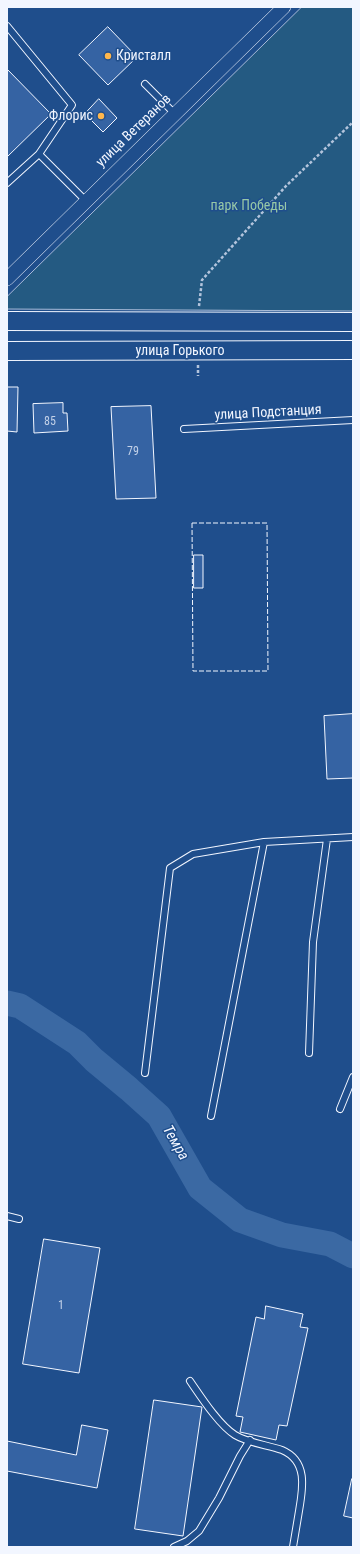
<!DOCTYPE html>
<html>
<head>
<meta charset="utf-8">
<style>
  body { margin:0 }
  #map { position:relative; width:360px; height:1554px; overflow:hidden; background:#1f4e8c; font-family:"Roboto Condensed",sans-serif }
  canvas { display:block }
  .frame { position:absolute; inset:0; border:8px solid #f2f6ff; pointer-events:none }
</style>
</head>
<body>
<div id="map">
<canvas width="360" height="1554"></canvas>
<div class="frame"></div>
</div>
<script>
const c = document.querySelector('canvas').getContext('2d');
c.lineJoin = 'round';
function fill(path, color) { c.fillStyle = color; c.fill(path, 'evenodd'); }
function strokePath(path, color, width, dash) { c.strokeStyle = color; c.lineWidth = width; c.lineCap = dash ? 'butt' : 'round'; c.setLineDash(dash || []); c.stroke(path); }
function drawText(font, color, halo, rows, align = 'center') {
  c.font = font + ' "Roboto Condensed",sans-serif'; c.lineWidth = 3; c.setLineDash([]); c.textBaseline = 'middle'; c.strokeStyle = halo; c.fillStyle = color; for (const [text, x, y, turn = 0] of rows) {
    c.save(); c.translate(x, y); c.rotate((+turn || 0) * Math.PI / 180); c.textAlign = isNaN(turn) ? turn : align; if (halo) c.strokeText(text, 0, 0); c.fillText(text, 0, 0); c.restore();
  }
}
const green = new Path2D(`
  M302 7H353V311L7 309V297Z`);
fill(green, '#245a82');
strokePath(green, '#a8bbd7', 1);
strokePath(new Path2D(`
  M7 1003 20 1006 77 1043 94 1060 129 1089 159 1116 200 1188 240 1220 282 1235 330 1244 353 1256`), '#3b69a3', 25);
const building = new Path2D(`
  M108 27 137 57 108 85 79 55Z
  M7 69 51 114 7 157Z
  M99 99 117 118 103 132 85 114Z
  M7 387H18L17 432 7 431Z
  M63 403V413H67L68 431 34 433 33 404Z
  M151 406 156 498 116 499 111 407Z
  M194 555H203V588H194Z
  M353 714V778L327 779 324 716Z
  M44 1239 100 1248 79 1373 23 1364Z
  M266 1306 303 1314 300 1327 308 1328 287 1426 279 1425 276 1440 240 1432 243 1417 236 1416 256 1317 264 1319Z
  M154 1400 202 1407 183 1536 135 1529Z
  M82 1425 108 1430 97 1488 7 1471V1441L76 1455Z
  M352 1479 353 1480V1518L344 1516Z`);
fill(building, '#3563a3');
strokePath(building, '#f2f6ff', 1);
const service = new Path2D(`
  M7 26 72 105 39 154 7 183
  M145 84 175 114
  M39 154 86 201
  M184 429 353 420
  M309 1053 313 942 327 839
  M145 1073 170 868 193 854 264 842 353 837
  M340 1109 353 1077
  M211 1116 264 842
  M7 1216 19 1219
  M190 1381C201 1397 219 1425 235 1435 248 1443 268 1445 282 1450 308 1461 303 1488 299 1511 297 1523 295 1535 293 1547
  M174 1547 187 1541 199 1531 219 1498 240 1456 250 1440`);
const minor = new Path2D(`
  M7 279 284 7`);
const secondary = new Path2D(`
  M7 321 353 322
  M7 351 353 350`);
strokePath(service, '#f2f6ff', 8);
strokePath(minor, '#f2f6ff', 14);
strokePath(secondary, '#f2f6ff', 20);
strokePath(new Path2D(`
  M199 306 202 280 286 186 353 122
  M198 365V376`), '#b3c4dc', 2.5, [3, 2]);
strokePath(service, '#1f4e8c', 6);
strokePath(minor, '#1f4e8c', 13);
strokePath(secondary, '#1f4e8c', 18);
strokePath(new Path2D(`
  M192 523H267L268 671H193Z`), '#f2f6ff', 1, [5, 2]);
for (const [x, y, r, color] of [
  [108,56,4,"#ffb74d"],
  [101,116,4,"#ffb74d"]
]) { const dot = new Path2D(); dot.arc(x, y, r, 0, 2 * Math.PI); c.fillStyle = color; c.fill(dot); strokePath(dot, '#1f4e8c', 1.5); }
drawText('12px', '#c3d1e8', null, [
  ["85",50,422],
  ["79",133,452],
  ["1",61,1306]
]);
drawText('14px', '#f2f6ff', '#1f4e8c', [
  ["Кристалл",116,56],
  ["Флорис",93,116,"right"]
], 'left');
drawText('14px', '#f2f6ff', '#1f4e8c', [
  ["улица Ветеранов",134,131,-44],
  ["улица Горького",180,351],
  ["улица Подстанция",268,413,-3]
]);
drawText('14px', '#97c8a6', '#1f4e8c', [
  ["парк Победы",249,206]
]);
drawText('italic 15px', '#f2f6ff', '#1f4e8c', [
  ["Темра",175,1143,60]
]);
</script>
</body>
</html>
